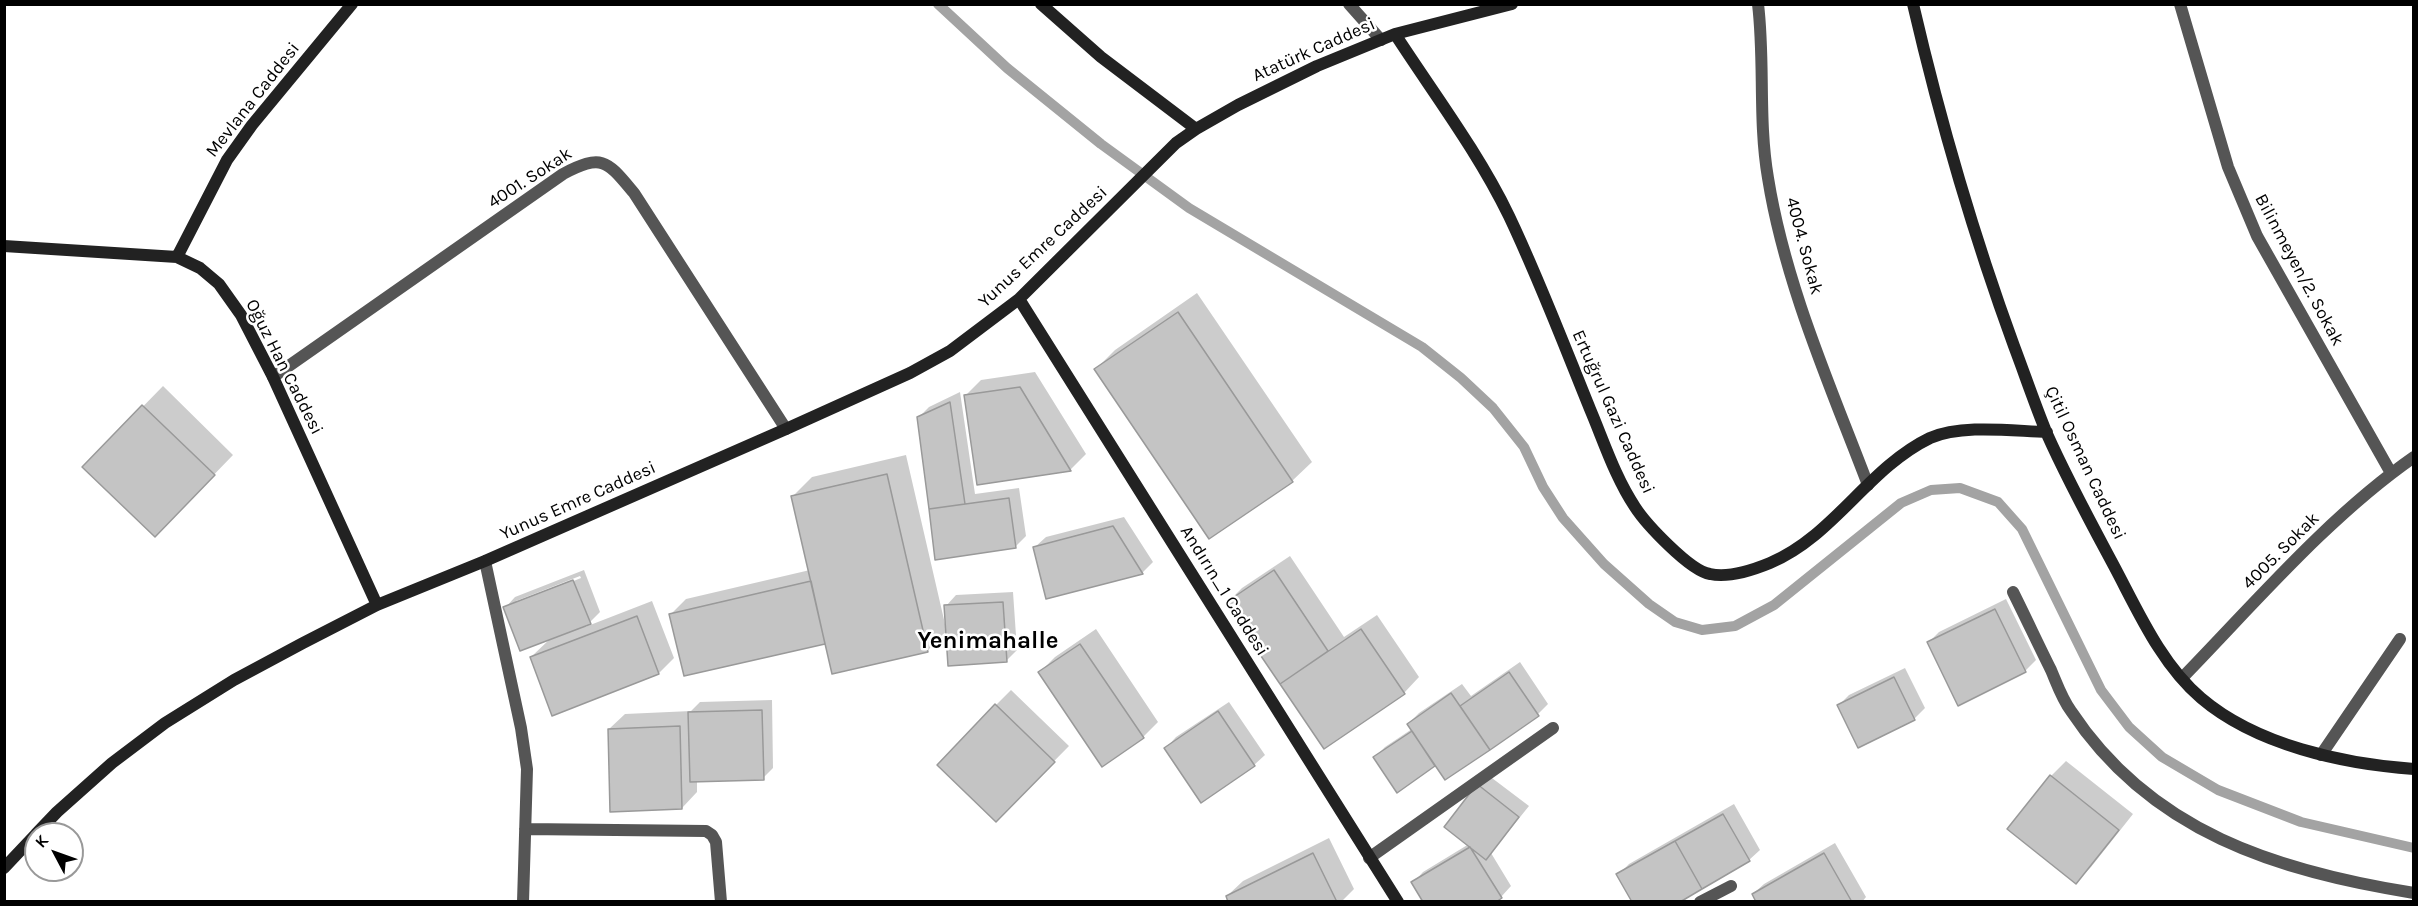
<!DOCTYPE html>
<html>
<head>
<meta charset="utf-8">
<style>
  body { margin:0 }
  #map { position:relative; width:2418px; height:906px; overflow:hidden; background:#fff; font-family:Karla,sans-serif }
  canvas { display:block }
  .frame { position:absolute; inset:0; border:6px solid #000; pointer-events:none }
  .north { position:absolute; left:24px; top:822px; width:60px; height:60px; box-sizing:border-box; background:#fff; border:2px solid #999; border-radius:50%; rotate:311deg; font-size:16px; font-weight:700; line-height:24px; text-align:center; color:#000 }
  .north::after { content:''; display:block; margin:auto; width:21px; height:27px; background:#000; clip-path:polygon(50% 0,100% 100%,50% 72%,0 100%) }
</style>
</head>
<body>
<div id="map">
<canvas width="2418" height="906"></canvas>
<div class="frame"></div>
<div class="north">K</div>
</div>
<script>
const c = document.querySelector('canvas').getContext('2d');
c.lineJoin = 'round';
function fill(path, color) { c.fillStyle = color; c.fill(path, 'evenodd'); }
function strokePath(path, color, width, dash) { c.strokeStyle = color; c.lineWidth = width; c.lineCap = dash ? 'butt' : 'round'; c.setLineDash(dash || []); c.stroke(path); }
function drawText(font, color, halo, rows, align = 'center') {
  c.font = font + ' Karla,sans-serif'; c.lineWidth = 5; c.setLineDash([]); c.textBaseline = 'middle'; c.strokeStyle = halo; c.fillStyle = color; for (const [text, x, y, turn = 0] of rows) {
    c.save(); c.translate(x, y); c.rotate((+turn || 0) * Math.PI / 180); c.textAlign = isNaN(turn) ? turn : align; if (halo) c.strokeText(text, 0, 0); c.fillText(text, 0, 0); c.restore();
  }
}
fill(new Path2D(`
  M1197 293 1312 462 1292 481 1096 369 1115 350Z
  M1035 372 1086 454 1071 469 978 484 965 396 981 380Z
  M163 386 233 455 174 516 84 467Z
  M960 392 975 494 1019 488 1026 536 1015 547 937 558 918 418 929 407Z
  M906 455 945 624H947L946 606 956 595 1013 592 1017 650 1006 661 947 631 927 651 826 640 824 642 671 614 686 599 810 570 793 496 812 477Z
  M1124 517 1153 562 1142 573 1047 597 1035 547 1046 537Z
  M1290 556 1344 637 1377 615 1419 677 1404 693 1324 746 1227 603 1242 588Z
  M584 570 600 612 585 627 652 601 674 658 659 673 531 657 551 638 505 608 515 597ZM580 576 581 578 516 604V601Z
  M2006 599 2036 660 2025 671 1929 642 1939 632Z
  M1096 629 1158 722 1143 737 1040 672 1055 657Z
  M1520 662 1548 704 1538 714 1445 778 1436 764 1397 791 1374 758 1385 747 1412 729 1408 724 1419 713 1462 684 1471 696Z
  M1905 668 1925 708 1914 719 1839 705 1849 695Z
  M1011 690 1069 746 996 820V705Z
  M772 700 773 768 763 778 697 781V792L682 808 609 729 625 714 691 711 700 702Z
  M1229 702 1265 755 1254 765 1166 748 1176 737Z
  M2066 761 2133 814 2091 867 2076 882 2051 776Z
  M1488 775 1529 806 1491 853 1511 886 1501 897 1413 883 1423 872 1469 844 1446 826Z
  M1734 804 1760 850 1749 860 1618 875 1629 864Z
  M1329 838 1354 889 1341 902H1230L1227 896 1243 881Z
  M1835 843 1866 897 1862 902H1757L1753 894 1764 884Z`), '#0003');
strokePath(new Path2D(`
  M938 4 1007 68 1101 144 1189 208 1422 347 1461 378 1493 408 1524 447 1543 487 1563 518 1604 564 1649 604 1675 622 1702 630 1735 626 1774 605 1901 503 1931 490 1960 488 1998 502 2022 529 2101 690 2129 727 2162 757 2218 790 2301 822 2414 848`), '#a3a3a3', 10);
const building = new Path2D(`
  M1178 312 1293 482 1209 539 1094 369Z
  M1020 387 1071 471 977 485 964 395Z
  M950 402 965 504 929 509 917 417Z
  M142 405 215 475 155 537 82 467Z
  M887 474 928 652 832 674 791 496Z
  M1009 498 1016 548 935 560 929 509Z
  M1113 526 1143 574 1046 599 1033 547Z
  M1274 570 1328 651 1280 684 1225 603Z
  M573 580 591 624 520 651 503 607Z
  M811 581 825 644 684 676 669 614Z
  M1003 602 1007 662 948 666 944 605Z
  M1995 609 2026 672 1958 706 1927 642Z
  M637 616 659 674 552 716 530 657Z
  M1361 629 1405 694 1324 749 1280 684Z
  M1080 644 1144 738 1102 767 1038 672Z
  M1509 672 1539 716 1490 750 1460 706Z
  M1894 677 1915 720 1858 748 1837 705Z
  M1451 693 1490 750 1445 780 1407 724Z
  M995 704 1055 762 996 822 937 765Z
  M762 710 764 780 690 782 688 712Z
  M1218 711 1255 766 1201 803 1164 748Z
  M680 726 682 809 610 812 608 729Z
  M1412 731 1435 766 1397 793 1373 757Z
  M2050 775 2119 830 2076 884 2007 829Z
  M1477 784 1519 817 1486 860 1444 827Z
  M1723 814 1750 861 1702 889 1675 841Z
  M1675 841 1702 889 1680 902H1632L1616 874Z
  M1470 847 1502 898 1496 902H1423L1411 882Z
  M1313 853 1337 902H1228L1226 896Z
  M1824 853 1852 902H1756L1752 894Z`);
fill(building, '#c4c4c4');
strokePath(building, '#999', 1.5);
strokePath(new Path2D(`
  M485 561 521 728 527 769 523 902
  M525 829 706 831 712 835 716 842 721 902
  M1369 858 1553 728
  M1700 902 1731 886`), '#555', 12);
strokePath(new Path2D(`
  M1349 4 1381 40
  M1758 4C1765 62 1758 120 1768 178 1785 284 1830 385 1868 485
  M2180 4 2228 167 2257 236 2391 473
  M273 377 563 174C603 153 607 161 634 193L786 429
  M2013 592C2026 618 2038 644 2051 670 2057 684 2062 699 2071 711 2151 832 2277 871 2414 893
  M2182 678C2255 603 2328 517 2414 457
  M2321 755 2400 639`), '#555', 12);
strokePath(new Path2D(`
  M1041 4 1101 57 1196 129
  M1913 4C1940 120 1973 234 2014 346 2025 375 2035 405 2047 434 2067 479 2091 523 2114 566 2138 611 2161 664 2201 698 2256 745 2343 764 2414 769
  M1395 34C1434 94 1478 152 1509 216 1539 279 1564 345 1590 409 1604 442 1615 477 1635 507 1646 524 1690 571 1710 574 1728 578 1753 570 1770 563 1834 536 1868 468 1930 438 1962 424 2012 431 2047 432
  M4 246 177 257 200 268 219 284 241 315 273 377 377 605
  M177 257 227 160 252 125 352 4
  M1019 299 1398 902
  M36 834 57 812 112 763 165 723 234 680 303 643 377 605 485 561 786 429 910 373 950 351 1019 299 1176 143 1196 129 1238 105 1317 66 1395 34 1512 4
  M4 868 36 834`), '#222', 12);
drawText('18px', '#000', '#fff', [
  ["Atatürk Caddesi",1314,50,-24],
  ["Mevlana Caddesi",253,100,-52],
  ["4001. Sokak",530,178,-33],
  ["4004. Sokak",1804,246,75],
  ["Yunus Emre Caddesi",1043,247,-43],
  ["Bilinmeyen/2. Sokak",2299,270,62],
  ["Oğuz Han Caddesi",284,367,63],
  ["Ertuğrul Gazi Caddesi",1613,412,66],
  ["Çitil Osman Caddesi",2085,463,65],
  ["Yunus Emre Caddesi",578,501,-24],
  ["4005. Sokak",2281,551,-45],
  ["Andırın_1 Caddesi",1224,591,58]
]);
drawText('bold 24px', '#000', '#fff', [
  ["Yenimahalle",988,641]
]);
</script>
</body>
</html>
